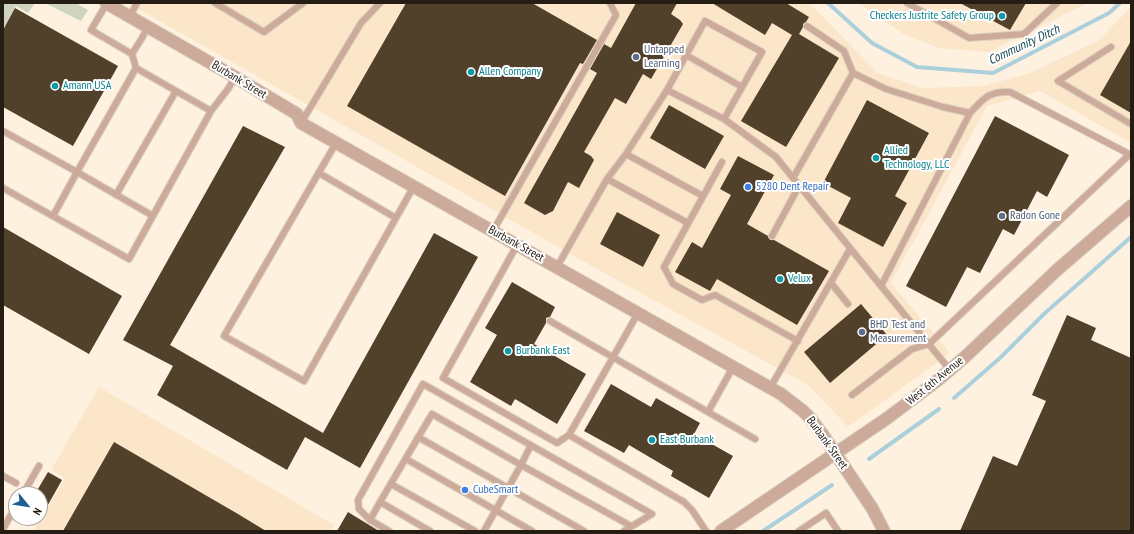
<!DOCTYPE html>
<html>
<head>
<meta charset="utf-8">
<style>
  body { margin:0 }
  #map { position:relative; width:1134px; height:534px; overflow:hidden; background:#fef1e0; font-family:"PT Sans Narrow",sans-serif }
  canvas { display:block }
  .frame { position:absolute; inset:0; border:4px solid #251d13; pointer-events:none }
  .north { position:absolute; left:8px; top:486px; width:40px; height:40px; box-sizing:border-box; background:#fff; border:1px solid #a8a5a1; border-radius:50%; rotate:120deg; font-size:11px; font-weight:700; line-height:16px; text-align:center; color:#251d13 }
  .north::after { content:''; display:block; margin:auto; width:14px; height:18px; background:#1d6095; clip-path:polygon(50% 0,100% 100%,50% 72%,0 100%) }
</style>
</head>
<body>
<div id="map">
<canvas width="1134" height="534"></canvas>
<div class="frame"></div>
<div class="north">N</div>
</div>
<script>
const c = document.querySelector('canvas').getContext('2d');
c.lineJoin = 'round';
function fill(path, color) { c.fillStyle = color; c.fill(path, 'evenodd'); }
function strokePath(path, color, width, dash) { c.strokeStyle = color; c.lineWidth = width; c.lineCap = dash ? 'butt' : 'round'; c.setLineDash(dash || []); c.stroke(path); }
function drawText(font, color, halo, rows, align = 'center') {
  c.font = font + ' "PT Sans Narrow",sans-serif'; c.lineWidth = 4; c.setLineDash([]); c.textBaseline = 'middle'; c.strokeStyle = halo; c.fillStyle = color; for (const [text, x, y, turn = 0] of rows) {
    c.save(); c.translate(x, y); c.rotate((+turn || 0) * Math.PI / 180); c.textAlign = isNaN(turn) ? turn : align; if (halo) c.strokeText(text, 0, 0); c.fillText(text, 0, 0); c.restore();
  }
}
fill(new Path2D(`
  M128 3H809L878 73 923 88 984 86 1030 73 1099 40 1131 7V143L1040 91 987 106 891 283 950 353 848 427 808 385 597 269Z
  M859 3H1088L989 52 939 48 903 34Z
  M99 387 334 525 330 531H33L65 479 51 470Z`), '#fce6ca');
fill(new Path2D(`
  M3 3H35L28 13 16 6 3 29Z
  M45 3H75L88 10 81 21Z`), '#ced4bf');
strokePath(new Path2D(`
  M828 3 872 43 917 67 993 73 1109 13 1120 3
  M954 398 1000 358 1045 313 1086 277 1131 237
  M869 459 939 409
  M763 531 832 485`), '#abcfdb', 4);
fill(new Path2D(`
  M406 3H532L597 40 583 64 580 63 505 196 347 106Z
  M636 3H677L671 14 680 20 683 24 651 79 643 74 626 104 615 98 584 152 591 156 594 160 579 188 568 182 553 211 545 215 524 203 597 73 590 69 604 44 611 48Z
  M712 3H786L809 17 806 22 803 24V27L799 34 839 58 786 147 741 121 792 35 772 23 765 35Z
  M960 3H1026L1010 30Z
  M15 8 118 66 73 146 3 107V30Z
  M1131 41V113L1100 95Z
  M867 100 929 133 895 196 907 203 883 247 838 223 851 198 823 183Z
  M669 105 724 136 705 169 650 138Z
  M995 116 1069 155 1047 197 1037 191 1014 235 1003 229 980 273 967 267 946 307 906 286Z
  M243 126 285 147 170 345 323 433 434 233 478 257 360 468 305 437 287 470 157 395 173 366 123 340Z
  M738 156 774 175 747 224 768 236 770 240H774L829 271 797 325 717 279 710 291 675 272 692 242 702 248 731 195 720 189Z
  M617 212 660 235 643 267 600 244Z
  M3 227 122 296 89 354 3 305Z
  M512 282 555 307 550 317 546 318V323L534 344 586 374 557 424 515 399 511 406 470 382 497 335 485 328Z
  M861 304 887 335 830 383 804 352Z
  M1067 315 1096 328 1091 340 1131 358V531H960L993 456 1017 466 1046 401 1032 395Z
  M611 384 651 407 656 398 700 423 694 434 733 456 709 498 671 476 673 471 629 445 624 453 584 431Z
  M114 442 238 514 266 531H63Z
  M48 472 62 480 40 519V494H35Z
  M348 512 379 531H337Z`), '#51402a');
const lane = new Path2D(`
  M107 3 91 30 132 54
  M215 3 264 32 303 3
  M907 3 969 38 1024 34 1057 3
  M130 16 137 3
  M148 26 142 38 132 54 136 68 211 111
  M807 26 844 51 853 73
  M1111 47 1058 81 1131 124
  M686 55 742 87
  M724 119 762 52 705 21 667 90 724 119 776 157 793 178
  M301 123 361 23 380 3
  M3 131 77 172 136 68
  M336 143 224 336 304 381 414 186
  M626 154 703 196
  M722 162 664 267 673 284 702 300 715 295 798 341
  M319 173 396 218
  M607 179 688 223
  M3 188 129 259 211 111 228 89 235 77
  M116 195 176 91
  M53 216 77 172 153 216
  M493 231 616 15 610 3
  M772 236 799 186
  M517 245 443 378 557 443 569 435
  M557 267 607 179 626 154 667 90
  M831 283 848 304
  M881 286 793 178 853 73 886 89 943 107 970 113
  M638 313 569 435 684 502 692 510 706 531
  M550 321 708 412 733 367
  M950 370 881 286 970 113C984 98 989 91 1010 92L1131 155
  M770 388 850 249
  M852 395 912 349 929 344 1130 154
  M708 412 755 439
  M418 437 584 531
  M531 445 521 465 631 526
  M406 459 532 531
  M3 476 16 483
  M391 484 475 531
  M23 494 39 466
  M370 520 380 502
  M3 529 16 506
  M389 531 370 520 359 509 358 500 423 384 652 514 624 531
  M430 531 380 502 432 414 521 465 484 531
  M799 531 826 513 838 531`);
const street = new Path2D(`
  M106 3 235 77 297 114 301 123 781 394 803 411 810 418 823 435 872 508 884 531
  M721 531 886 419 938 380 966 356 1057 270 1131 206`);
strokePath(lane, '#dbcfbf', 8);
strokePath(street, '#dbcfbf', 14);
strokePath(lane, '#cdab9b', 6);
strokePath(street, '#cdab9b', 12);
for (const [x, y, r, color] of [
  [1002,16,4,"#0f9aa8"],
  [636,57,4,"#5c6f8a"],
  [471,72,4,"#0f9aa8"],
  [55,86,4,"#0f9aa8"],
  [876,158,4,"#0f9aa8"],
  [748,187,4,"#3f7fe0"],
  [1002,216,4,"#5c6f8a"],
  [780,279,4,"#0f9aa8"],
  [862,332,4,"#5c6f8a"],
  [508,351,4,"#0f9aa8"],
  [652,440,4,"#0f9aa8"],
  [465,490,4,"#3f7fe0"]
]) { const dot = new Path2D(); dot.arc(x, y, r, 0, 2 * Math.PI); c.fillStyle = color; c.fill(dot); strokePath(dot, '#fff', 1.5); }
drawText('12px', '#0d838f', '#fff', [
  ["Checkers Justrite Safety Group",994,16,"right"],
  ["Allen Company",479,72],
  ["Amann USA",63,86],
  ["Allied",884,151],
  ["Technology, LLC",884,165],
  ["Velux",788,279],
  ["Burbank East",516,351],
  ["East Burbank",660,440]
], 'left');
drawText('12px', '#4e5e75', '#fff', [
  ["Untapped",644,50],
  ["Learning",644,64],
  ["Radon Gone",1010,216],
  ["BHD Test and",870,325],
  ["Measurement",870,339]
], 'left');
drawText('12px', '#251d13', '#fff', [
  ["Burbank Street",239,80,31],
  ["Burbank Street",516,244,29],
  ["West 6th Avenue",935,381,-39],
  ["Burbank Street",827,443,54]
]);
drawText('12px', '#366cbe', '#fff', [
  ["5280 Dent Repair",756,187],
  ["CubeSmart",473,490]
], 'left');
drawText('italic 13px', '#184a58', '#fff', [
  ["Community Ditch",1024,45,-25]
]);
</script>
</body>
</html>
